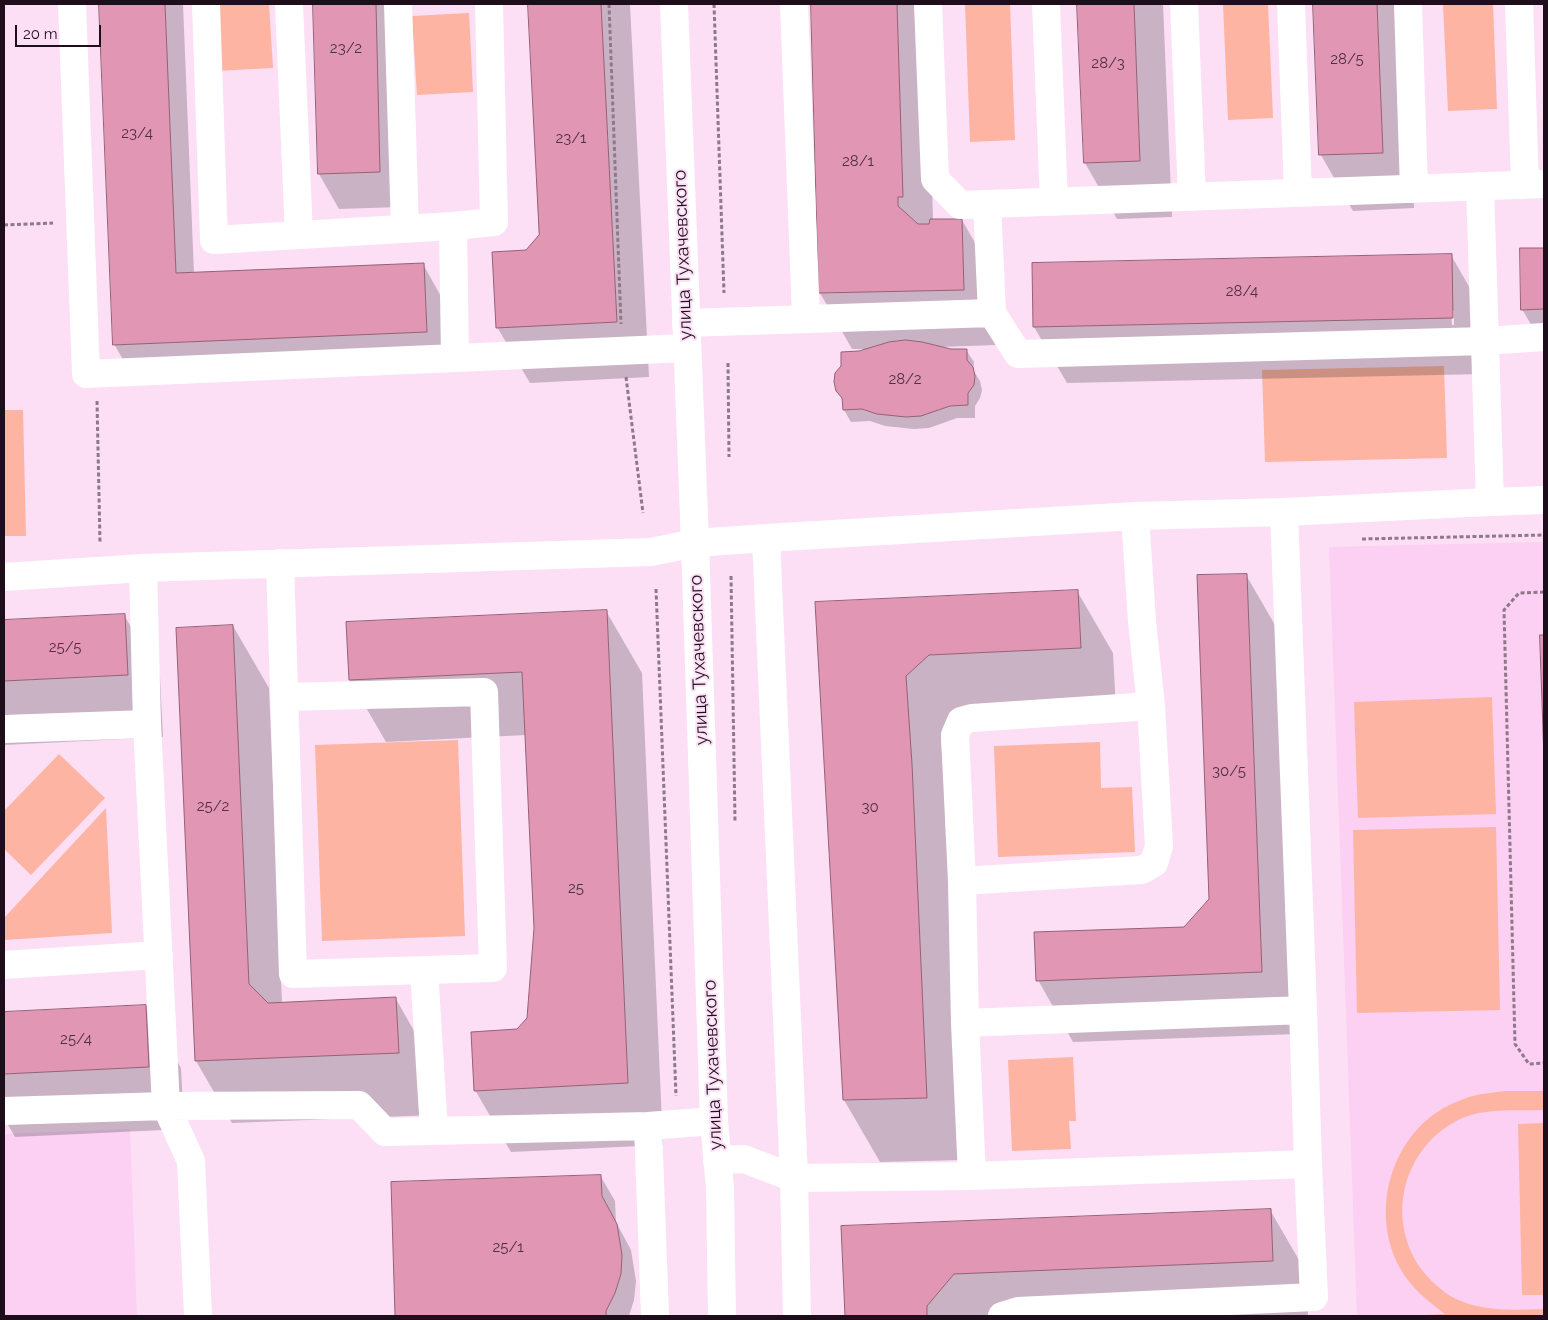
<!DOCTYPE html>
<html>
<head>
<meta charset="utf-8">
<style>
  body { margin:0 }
  #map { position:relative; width:1548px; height:1320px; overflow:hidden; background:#fcdff5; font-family:Raleway,sans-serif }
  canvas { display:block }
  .frame { position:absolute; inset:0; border:5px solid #1e0e1b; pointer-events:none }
  .scale { position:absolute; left:15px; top:25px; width:86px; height:22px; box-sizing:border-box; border:2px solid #1e0e1b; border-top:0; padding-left:6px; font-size:15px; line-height:18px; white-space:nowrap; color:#1e0e1b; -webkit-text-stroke:4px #fcdff5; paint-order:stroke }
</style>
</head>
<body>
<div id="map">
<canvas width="1548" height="1320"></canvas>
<div class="frame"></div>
<div class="scale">20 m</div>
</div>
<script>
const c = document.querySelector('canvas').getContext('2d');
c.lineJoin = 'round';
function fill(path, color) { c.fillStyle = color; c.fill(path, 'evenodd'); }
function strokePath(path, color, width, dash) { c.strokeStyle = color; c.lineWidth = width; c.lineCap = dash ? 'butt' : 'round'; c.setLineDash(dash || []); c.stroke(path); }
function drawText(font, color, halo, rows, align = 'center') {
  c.font = font + ' Raleway,sans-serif'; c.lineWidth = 4; c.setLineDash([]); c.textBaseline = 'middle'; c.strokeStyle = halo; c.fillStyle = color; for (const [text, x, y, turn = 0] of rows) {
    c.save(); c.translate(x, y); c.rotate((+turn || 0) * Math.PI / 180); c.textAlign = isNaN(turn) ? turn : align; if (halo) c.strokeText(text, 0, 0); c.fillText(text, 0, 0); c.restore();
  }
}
fill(new Path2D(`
  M1544 542V1316H1357L1329 547Z
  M130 1129 137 1316H4V1134Z`), '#fbd0f2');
fill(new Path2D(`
  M212 4H269L273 68 216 71Z
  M965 4H1010L1015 140 970 142Z
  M1223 4H1268L1273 118 1228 120Z
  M1443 4H1493L1497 109 1448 111Z
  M469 13 473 92 417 95 412 16Z
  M1444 366 1447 458 1265 462 1262 370Z
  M4 410H23L26 536H4Z
  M1492 697 1496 814 1358 818 1354 702Z
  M458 740 465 936 322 941 315 745Z
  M1100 742 1101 788 1132 787 1135 852 998 857 994 746Z
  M59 754 105 798 31 875 4 849V811Z
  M106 808 112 933 4 940V918Z
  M1496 827 1500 1010 1357 1013 1353 830Z
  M1073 1057 1076 1121H1069L1071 1149 1012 1151 1008 1060Z
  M1505 1091H1544V1110C1519 1111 1489 1108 1465 1117 1402 1143 1382 1223 1426 1275 1433 1283 1442 1291 1452 1297 1481 1312 1512 1310 1544 1309V1316H1402L1445 1314C1428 1301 1411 1288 1400 1268 1367 1208 1394 1124 1461 1100 1475 1094 1490 1093 1505 1091Z
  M1544 1123V1295H1522L1518 1124Z`), '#fdb4a2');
fill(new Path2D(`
  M100 4H183L194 274 423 264 443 300 446 367 135 380 114 344Z
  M314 4H394L400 207 339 209 319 174Z
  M529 4H630L649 377 530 383 497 327 526 251 541 236Z
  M812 4H927L933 220H962L994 276 996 345 940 347 951 350H966L974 362 973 370 980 381 982 390 980 398 975 406V418H957L929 428 914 429 885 426 870 421 851 422 844 410V402L837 390 859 353 869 349H852L820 293Z
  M1079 4H1163L1172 217 1117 219 1085 163Z
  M1314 4H1406L1414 208 1353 211 1321 155Z
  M1521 249H1544V347L1522 309Z
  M1451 255 1483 311 1484 374 1067 383 1034 327ZM1451 311H1454V325H1452Z
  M1246 575 1282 637 1297 1034 1073 1042 1038 980 1185 928 1210 899Z
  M1077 591 1113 653 1116 709 965 717 941 738 947 827 962 1160 880 1162 844 1100 817 604Z
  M606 611 642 673 663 1145 511 1152 475 1090 528 1018 535 928 526 735 386 742 350 680Z
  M124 615 160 677 163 737 4 745V621Z
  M233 626 269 688 282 1003 396 999 431 1061 434 1115 232 1123 196 1061 178 629Z
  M1541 636H1544V725Z
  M145 1006 181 1068 184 1129 15 1137 4 1118V1013Z
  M601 1177 615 1201 616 1222 631 1250 636 1281 634 1300 629 1316H397L393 1183Z
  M1270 1210 1306 1272 1308 1316H846L842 1228Z`), '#0003');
const building = new Path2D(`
  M99 4H165L176 273 424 263 427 332 113 345Z
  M313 4H376L380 172 318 174Z
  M528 4H601L617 322 496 328 492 252 526 250 539 235Z
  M811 4H897L903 197H898V206L918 224H929L930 219H962L964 290 819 293Z
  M1077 4H1134L1140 161 1084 163Z
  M1313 4H1377L1383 153 1319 155Z
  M1520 248H1544V309L1521 310Z
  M1452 254 1453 318 1033 327 1032 263Z
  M906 340 922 342 951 349H967V360L973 367 975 376 974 385 968 393V405L950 406 921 416 906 417 877 414 862 409 843 410 842 398 836 391 834 382 835 373 841 366V352L859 351 889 342Z
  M1247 574 1262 972 1036 981 1034 932 1184 927 1209 899 1197 575Z
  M1078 590 1081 648 929 655 906 676 912 764 927 1098 843 1100 815 602Z
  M607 610 628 1083 474 1091 471 1032 517 1029 527 1018 534 928 522 672 349 680 346 622Z
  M125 614 128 675 4 681V620Z
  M233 625 249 984 268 1003 396 997 399 1053 195 1061 176 628Z
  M1540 635H1544V758Z
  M146 1005 149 1067 4 1074V1012Z
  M601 1175 602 1196 617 1224 622 1255 621 1274 615 1293 606 1311V1316H395L391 1182Z
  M1271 1209 1273 1261 954 1274 927 1306V1316H845L841 1226Z`);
fill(building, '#e196b4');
strokePath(building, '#946175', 1);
strokePath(new Path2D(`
  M609 4 621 324
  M714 4 724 293
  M4 225 53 223
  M728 363 729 457
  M626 377 643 513
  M97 401 100 543
  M1362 539 1544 535
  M731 576 735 821
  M656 589 676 1096
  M1544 592 1519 593 1504 610 1515 1044 1529 1064 1544 1063`), '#8e7889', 3, [4, 2.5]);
strokePath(new Path2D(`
  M72 4 86 374 687 348
  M206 4 214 240 453 226 455 358
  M289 4 299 235
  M398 4 405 229
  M794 4 806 318
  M928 4 935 179 960 205 1544 184
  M1046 4 1054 202
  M1184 4 1192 197
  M1291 4 1298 193
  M1408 4 1414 189
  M1519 4 1525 185
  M1480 186 1490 502 1544 500
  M987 204 992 313
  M453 226 494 222 489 4
  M686 323 992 313 1018 354 1485 341 1544 337
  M1135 516 1142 621 1151 706 1159 846 1154 863 1142 870 962 881 965 1023 1303 1010 1284 512
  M766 538 794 1178 797 1316
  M280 563 293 974 493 968 484 692 285 697
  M143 568 147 724 166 1106 191 1161 198 1316
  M4 577 143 568 651 552 695 543 766 538 1135 516 1284 512 1490 502
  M4 729 147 724
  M962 881 955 735 961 721 972 718 1151 706
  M4 965 159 955
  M424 970 434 1130
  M4 1111 166 1106 359 1105 385 1132 648 1126 714 1121
  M648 1126 655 1316
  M717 1160 744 1159 794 1178 972 1176 965 1023
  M972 1176 1308 1164 1303 1010
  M1002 1316 1018 1311 1314 1297 1308 1164`), '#fff', 28);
strokePath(new Path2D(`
  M674 4 695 543 714 1121 720 1189 722 1316`), '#fff', 28);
drawText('15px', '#4f3041', null, [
  ["23/2",346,48],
  ["28/5",1347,59],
  ["28/3",1108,63],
  ["23/4",137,133],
  ["23/1",571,138],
  ["28/1",858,161],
  ["28/4",1242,291],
  ["28/2",905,379],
  ["25/5",65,647],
  ["30/5",1229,771],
  ["25/2",213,806],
  ["30",870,807],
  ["25",576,888],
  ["25/4",76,1039],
  ["25/1",508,1247]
]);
drawText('18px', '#1e0e1b', '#fcdff5', [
  ["улица Тухачевского",683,255,-92],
  ["улица Тухачевского",699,660,-92],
  ["улица Тухачевского",713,1065,-92]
]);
</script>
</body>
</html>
